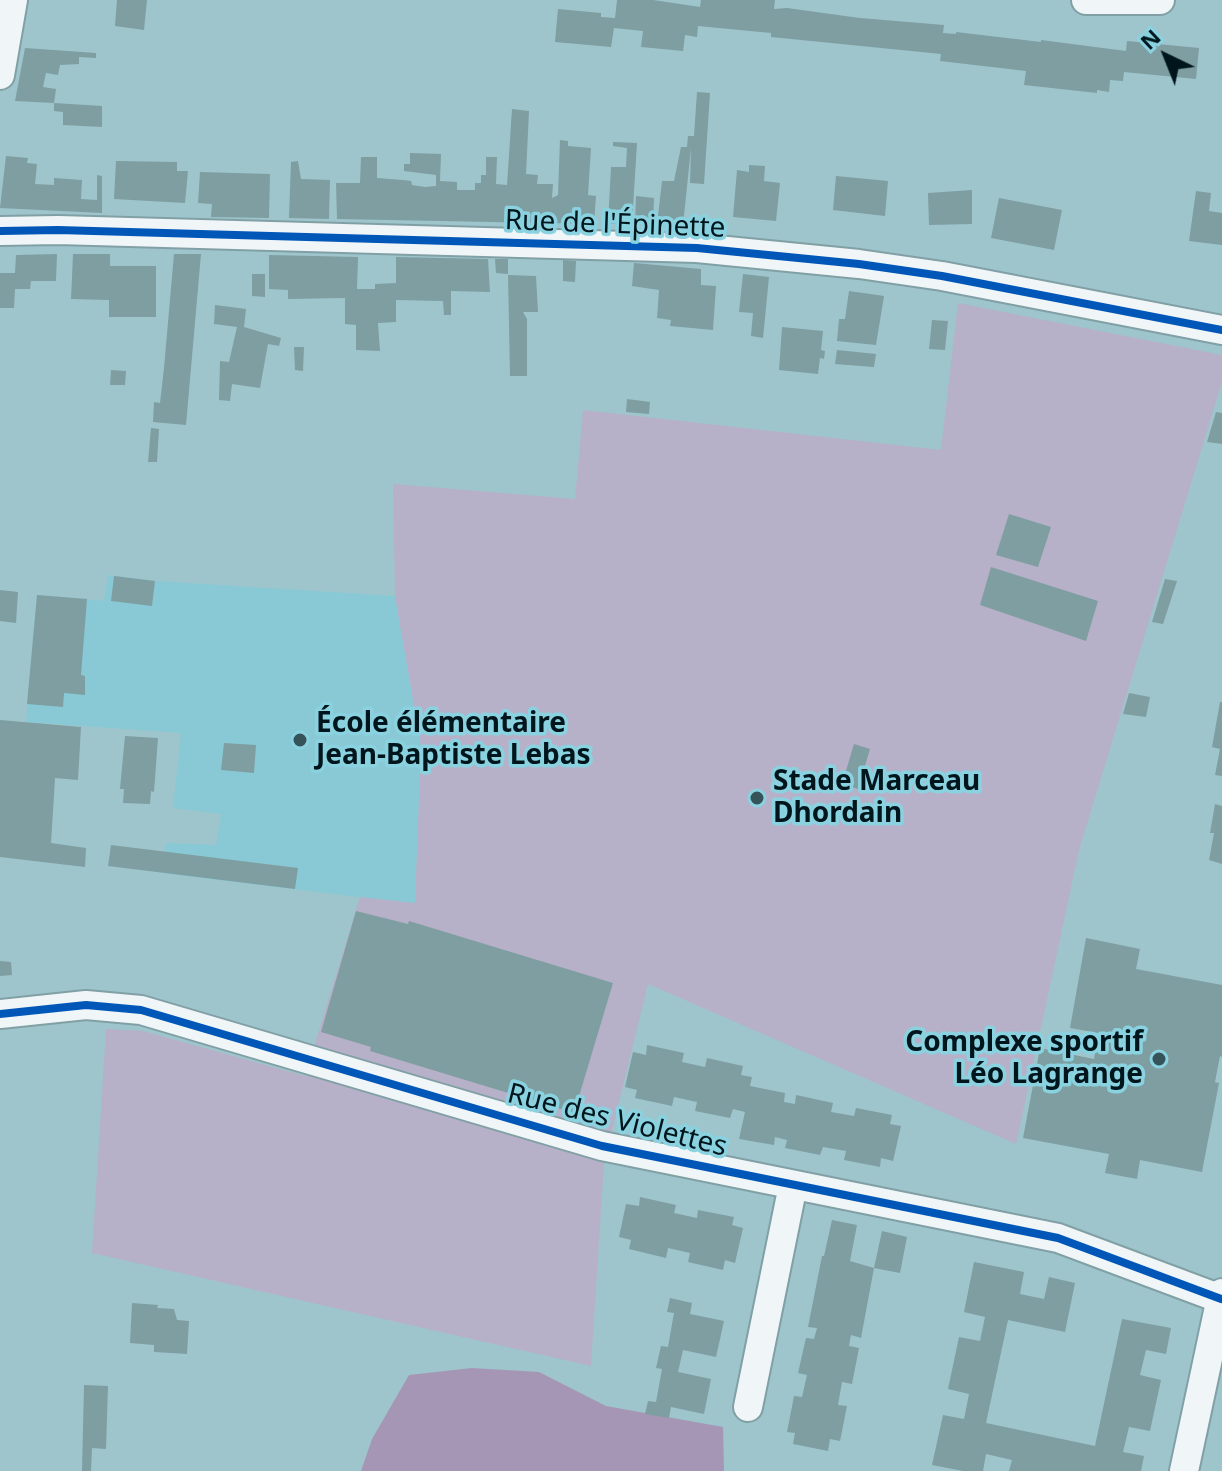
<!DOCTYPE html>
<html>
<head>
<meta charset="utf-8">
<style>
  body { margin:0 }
  #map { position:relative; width:1222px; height:1471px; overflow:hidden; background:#9ec5cc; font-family:"Noto Sans",sans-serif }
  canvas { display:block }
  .north { position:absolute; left:1126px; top:16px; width:80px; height:80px; -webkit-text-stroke:6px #8ad2e0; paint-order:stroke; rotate:317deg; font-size:22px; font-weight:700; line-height:32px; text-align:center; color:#00161c }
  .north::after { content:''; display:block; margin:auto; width:28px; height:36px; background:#00161c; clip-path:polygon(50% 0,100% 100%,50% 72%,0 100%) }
</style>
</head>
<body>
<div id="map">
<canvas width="1222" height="1471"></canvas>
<div class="north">N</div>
</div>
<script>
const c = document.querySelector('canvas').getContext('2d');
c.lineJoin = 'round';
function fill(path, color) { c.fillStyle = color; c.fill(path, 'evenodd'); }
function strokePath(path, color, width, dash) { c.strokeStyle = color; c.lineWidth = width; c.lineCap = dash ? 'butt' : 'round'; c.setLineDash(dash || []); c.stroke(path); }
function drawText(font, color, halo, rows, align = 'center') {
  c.font = font + ' "Noto Sans",sans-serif'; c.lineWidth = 7; c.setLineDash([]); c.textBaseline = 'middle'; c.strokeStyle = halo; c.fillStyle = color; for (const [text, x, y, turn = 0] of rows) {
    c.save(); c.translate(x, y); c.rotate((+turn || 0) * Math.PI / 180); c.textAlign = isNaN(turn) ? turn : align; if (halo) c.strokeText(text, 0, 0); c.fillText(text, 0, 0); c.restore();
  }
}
fill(new Path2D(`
  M108 575 155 581 395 596 421 746 415 904 161 873 166 843 216 845 221 814 173 808 181 733 26 722 37 595 104 601Z`), '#89c9d5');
fill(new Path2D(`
  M958 303 1222 355V382L1079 850 1016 1144 648 984 604 1163 591 1366 92 1253 106 1029 143 1031 305 1076 360 897 415 903 421 746 395 596 393 484 575 499 583 410 941 450Z`), '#b6b1c8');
fill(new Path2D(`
  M472 1368 539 1372 606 1406 723 1427 724 1471H361L372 1439 409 1375Z`), '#a596b6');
fill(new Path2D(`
  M117 0H147L144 30 115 26Z
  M617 0H653L700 7 701 0H775L774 9 787 8 860 18 944 25 943 33 956 34V32L1041 42V40L1126 51 1127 41 1199 48 1196 79 1124 72 1123 81 1110 80 1109 92 1097 90V93L1024 85 1026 71 940 61 941 54 771 37V33L698 26 697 37 685 35 683 51 641 47 643 31 614 28 611 47 555 42 558 9 601 13V17L615 18Z
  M25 48 96 53V58L79 57V64L60 65 58 75 46 73 43 87 56 89 54 103 15 101Z
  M697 92 710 93 704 184 690 183 691 148 683 225H657L662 181H674L681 147H687L688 136H694Z
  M54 103 102 106V127L63 125V112L54 111Z
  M512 109 529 111 526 174 538 175 537 184H553L552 198 558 195 560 140 568 141V146L591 148 588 195 596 196 594 224 337 219 336 183H360L361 157H377V178L403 180 411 181 412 185 425 187 436 186V175L404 171V164H410V153L441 154 440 181 457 182V190H475V183H481V175H486V157H497L496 184 507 185Z
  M613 142 637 143 632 224H608L611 167H626L627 148 613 146Z
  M6 156 28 158 27 163 37 164 35 184 54 185V178L82 180 81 199 97 200V175L102 176V213L0 208Z
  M116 161 177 162V171H188L185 203 114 199Z
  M298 161 301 179 330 180 329 219 289 218 291 162Z
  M749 165 765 166 764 181 780 183 776 221 733 217 737 170 749 172Z
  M200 172 270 174 269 218 211 217 212 204 198 203Z
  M836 176 888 181 885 216 833 210Z
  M972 190V224L929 225 928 193Z
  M1196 191 1211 193 1209 211 1222 213V245L1189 241Z
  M636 196 654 198 653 225 635 224Z
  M999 198 1062 210 1054 250 991 238Z
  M57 254 56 281H31L30 289H15L14 308H0V273H15L16 255Z
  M73 254H110V266H156V317H109V300L71 299Z
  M174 254H201L186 425 153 422 154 402 160 403 164 368Z
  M269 255 358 257 357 289H375V284L396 283V257L488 259 490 292 451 291V315H444L443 301 396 300V322L378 323 380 351 356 350V325L345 324V298L288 299V290L269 289Z
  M495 259H508V274L496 273Z
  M563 260 576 261 575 282 563 281Z
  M634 263 701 269V285L716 286 713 330 670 326 671 320 657 318 659 290 632 286Z
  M252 274H265V297L252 296Z
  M743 274 769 277 763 338 751 336 753 313 739 312Z
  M508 275 536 276 538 312H523L527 319V376H510Z
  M849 291 884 296 876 345 837 341 839 319H845Z
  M215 305 246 309 244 327 281 338 279 346 268 344 260 388 232 384 230 401 219 400 220 361 229 362 237 327 214 324Z
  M932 320 948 321 945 350 929 349Z
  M782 327 823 331 821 350 825 351 824 359 820 358 818 374 779 370Z
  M294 347H304L303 371 295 370Z
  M837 350 876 354 874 367 835 364Z
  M111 370 126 371 125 385H110Z
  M627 399 650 402 649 414 626 412Z
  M1216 412 1222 413V444L1207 442Z
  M151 428 159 429 157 462H148Z
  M1009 514 1051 527 1038 567 996 555Z
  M991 567 1098 601 1086 641 980 605Z
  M114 576 155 581 152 606 111 601Z
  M1165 579 1177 581 1163 624 1152 622Z
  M0 590 18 592 16 623 0 621Z
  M37 595 87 599 81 675 85 676V695L64 693 63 707 27 704Z
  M1129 693 1150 697 1146 717 1123 714Z
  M1220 702H1222V776L1215 775 1220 749 1212 747Z
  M0 720 81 727 78 780 55 778 51 843 86 848 85 867 0 857Z
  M125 736 158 738 154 792 151 791 150 804 123 803 124 789H120Z
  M224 743 256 745 254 773 221 770Z
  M854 744 870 749 858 789 842 784Z
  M1215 804 1222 806V864L1209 860 1214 833H1210Z
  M111 845 298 868 295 889 108 866Z
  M356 911 408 924 409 921 613 983 574 1113 370 1051 371 1047 321 1032Z
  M1086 938 1140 949 1136 969 1222 985V1057L1220 1056 1215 1082 1219 1083 1202 1172 1140 1160 1137 1179 1105 1173 1109 1154 1023 1138 1040 1048 1094 1059 1098 1033 1070 1028Z
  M0 961 11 962 12 975 0 976Z
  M647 1045 684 1053 682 1062 705 1067 707 1058 743 1066 741 1075 752 1077 750 1086 785 1093 784 1102 795 1104 796 1095 833 1103 831 1112 854 1116 856 1108 892 1115 890 1124 901 1126 893 1161 881 1158 880 1167 844 1160 846 1151 823 1147 820 1155 785 1148 787 1140 775 1137 774 1145 739 1139 745 1112 733 1109 730 1118 695 1111 697 1102 674 1097 672 1106 635 1098 637 1090 625 1087 633 1052 646 1055Z
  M640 1197 676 1205 674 1213 697 1218 698 1210 734 1217 732 1225 743 1228 735 1263 725 1260 723 1270 688 1262 690 1253 668 1248 666 1258 629 1249 631 1240 619 1237 626 1204 639 1206Z
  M832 1220 857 1225 850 1261 874 1268 882 1231 907 1237 900 1273 874 1268 861 1338 851 1335 849 1346 859 1348 852 1384 842 1382 838 1405 847 1406 840 1441 830 1439 828 1451 793 1444 795 1433 787 1432 794 1396 802 1397 807 1375 798 1373 806 1338 814 1339 817 1328 808 1327 822 1256H824Z
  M974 1262 1024 1272 1020 1294 1044 1299 1049 1277 1075 1283 1065 1332 1008 1320 986 1423 1095 1446 1122 1319 1171 1328 1166 1354 1146 1350 1140 1375 1161 1380 1150 1431 1129 1427 1123 1452 1144 1456 1141 1471H1009L1012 1460 986 1454 983 1471H963L932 1465 943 1415 964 1419 969 1394 948 1389 959 1337 980 1341 985 1317 964 1312Z
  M670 1298 692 1303 690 1314 724 1321 716 1357 683 1350 678 1372 711 1379 704 1414 671 1407 669 1418 645 1414 648 1401 656 1402 662 1369 656 1368 661 1346 668 1347 674 1313 667 1312Z
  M132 1303 158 1305 157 1308 174 1309 177 1320 189 1321 187 1354 154 1352V1345L130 1343Z
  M84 1385 108 1386 106 1449 92 1448 91 1471H82Z`), '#7e9ea1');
const street = new Path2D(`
  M1086 0H1160
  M0 75 13 0
  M0 231 58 230 697 248 859 264 942 276 1222 330
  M0 1014 86 1005 141 1010 602 1146 1058 1238 1221 1299
  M748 1407 793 1185
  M1184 1471 1222 1293`);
strokePath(street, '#81a0a6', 32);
strokePath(street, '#f0f6f7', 28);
strokePath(new Path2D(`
  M0 231 58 230 697 248 859 264 942 276 1222 330
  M0 1014 86 1005 141 1010 602 1146 1058 1238 1221 1299`), '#0057b8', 8);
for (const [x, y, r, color] of [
  [300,740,8,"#37535a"],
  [757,798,8,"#37535a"],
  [1159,1059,8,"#37535a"]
]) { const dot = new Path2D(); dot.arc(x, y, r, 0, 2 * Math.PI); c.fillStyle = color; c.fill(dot); strokePath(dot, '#8ad2e0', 3); }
drawText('28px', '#00161c', '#8ad2e0', [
  ["Rue de l'Épinette",615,225,2],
  ["Rue des Violettes",617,1121,14]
]);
drawText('bold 28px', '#00161c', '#8ad2e0', [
  ["École élémentaire",316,724],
  ["Jean-Baptiste Lebas",316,756],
  ["Stade Marceau",773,782],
  ["Dhordain",773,814],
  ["Complexe sportif",1143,1043,"right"],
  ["Léo Lagrange",1143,1075,"right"]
], 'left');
</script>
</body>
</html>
